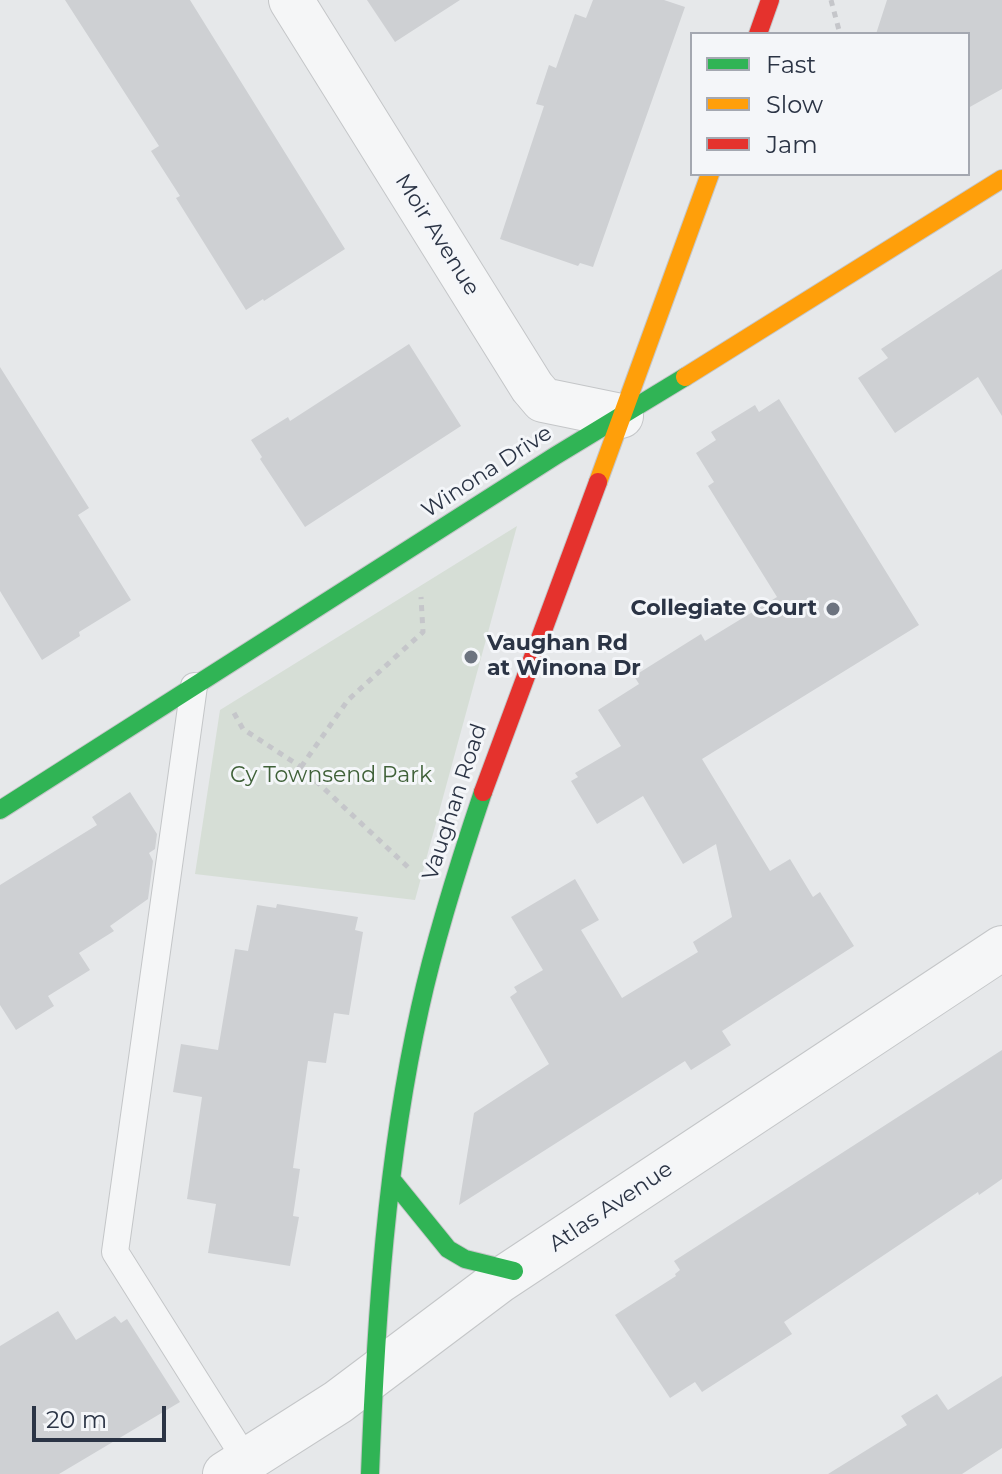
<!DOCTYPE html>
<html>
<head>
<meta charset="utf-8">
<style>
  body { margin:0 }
  #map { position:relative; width:1002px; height:1474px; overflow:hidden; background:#e6e8ea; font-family:Montserrat,sans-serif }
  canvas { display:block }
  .legend { position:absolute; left:690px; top:32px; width:280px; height:144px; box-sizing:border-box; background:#f4f6f9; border:2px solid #a4a8b1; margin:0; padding:10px 14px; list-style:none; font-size:24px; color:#2b3445 }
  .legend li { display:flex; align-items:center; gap:16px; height:40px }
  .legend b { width:40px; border:2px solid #a4a8b1 }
  .scale { position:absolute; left:32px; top:1406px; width:134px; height:36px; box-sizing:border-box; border:4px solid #2b3445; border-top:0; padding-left:10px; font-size:24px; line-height:28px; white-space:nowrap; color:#2b3445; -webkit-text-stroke:6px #f4f6f9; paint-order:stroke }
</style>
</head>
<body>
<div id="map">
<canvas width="1002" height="1474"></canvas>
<ul class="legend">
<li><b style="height:10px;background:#30b455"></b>Fast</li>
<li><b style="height:10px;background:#ff9f0a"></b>Slow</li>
<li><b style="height:10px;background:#e5322d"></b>Jam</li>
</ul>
<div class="scale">20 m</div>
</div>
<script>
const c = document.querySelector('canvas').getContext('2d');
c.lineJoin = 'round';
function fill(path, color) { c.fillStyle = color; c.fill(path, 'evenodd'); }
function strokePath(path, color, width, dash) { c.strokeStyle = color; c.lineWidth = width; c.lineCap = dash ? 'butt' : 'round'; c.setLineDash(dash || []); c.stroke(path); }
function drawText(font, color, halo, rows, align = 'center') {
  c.font = font + ' Montserrat,sans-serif'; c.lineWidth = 6; c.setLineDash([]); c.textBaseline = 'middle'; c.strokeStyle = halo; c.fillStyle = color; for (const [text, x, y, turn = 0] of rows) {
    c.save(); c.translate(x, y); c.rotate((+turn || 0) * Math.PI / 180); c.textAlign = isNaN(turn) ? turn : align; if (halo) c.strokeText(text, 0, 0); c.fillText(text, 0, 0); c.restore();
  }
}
fill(new Path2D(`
  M517 526 415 900 195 874 220 710Z`), '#d6ded6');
fill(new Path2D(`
  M65 0H190L345 249 264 301 263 299 246 310 176 198 180 196 151 151 159 146Z
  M367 0H460L395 42Z
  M593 0H664L685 7 593 267 580 263 578 266 500 239 544 106 536 104 549 65 556 68 575 14 586 18Z
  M887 0H1002V89L968 108V34H876Z
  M1002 269V416L978 377 895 433 858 378 888 358 881 349Z
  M409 344 461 426 305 527 260 459 262 457 251 440 288 417 290 421Z
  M0 367 89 508 78 515 131 600 79 632 80 636 42 660 0 591Z
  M779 399 919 625 702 759 770 871 790 859 813 897 820 892 854 946 722 1031 731 1045 691 1070 685 1061 459 1205 474 1113 549 1064 510 997 517 992 514 987 543 970 511 917 575 879 599 920 581 930 622 998 698 952 693 942 732 917 716 844 683 864 643 796 597 824 571 781 578 777 575 773 621 746 598 710 639 684 634 676 701 634 705 641 777 597 708 486 714 482 696 453 716 440 711 432 755 405 759 412Z
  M130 792 157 834 155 849 149 853 153 861 148 899 110 926 114 931 79 953 90 970 48 996 54 1006 16 1030 0 1005V885L97 825 92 817Z
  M277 904 358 917 355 930 363 932 349 1015 334 1013 326 1063 308 1061 293 1168 300 1169 293 1216 299 1217 290 1266 208 1253 216 1204 187 1199 202 1097 173 1092 181 1044 218 1050 235 949 248 951 257 905 276 908Z
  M1002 1050V1179L979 1195 978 1192 784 1322 792 1334 702 1392 695 1382 670 1398 615 1315 676 1276 675 1274 680 1270 674 1261Z
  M58 1311 76 1340 115 1316 121 1323 127 1319 180 1402 59 1474H0V1346Z
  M1002 1376V1448L962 1474H828L907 1425 901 1416 937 1394 948 1410Z`), '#ced0d3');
const lane = new Path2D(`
  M194 686 115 1252 246 1460`);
const street = new Path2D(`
  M291 0 532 387 543 400 621 416
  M225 1474 338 1402 499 1281 1002 948`);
const fast = new Path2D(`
  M0 810 555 456 685 377
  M392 1180 448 1249 465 1259 514 1271
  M370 1474C376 1318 386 1161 420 1008 436 935 459 863 483 792`);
const slow = new Path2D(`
  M685 377 1002 179
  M598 482 710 174`);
const jam = new Path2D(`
  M758 34 770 0
  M483 792 598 482`);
strokePath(lane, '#c4c6c8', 28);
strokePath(street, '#c4c6c8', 46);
strokePath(fast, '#c4c6c8', 20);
strokePath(slow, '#c4c6c8', 20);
strokePath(jam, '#c4c6c8', 20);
strokePath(new Path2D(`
  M831 0 840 34
  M234 713 243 729 301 767 410 869
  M301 767 348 700 423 632 421 597`), '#c5c6ca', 5, [6, 6]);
strokePath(lane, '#f5f6f7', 26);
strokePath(street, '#f5f6f7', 44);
strokePath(fast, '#30b455', 18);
strokePath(slow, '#ff9f0a', 18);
strokePath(jam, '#e5322d', 18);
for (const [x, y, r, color] of [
  [833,609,8,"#6c737f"],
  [471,657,8,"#6c737f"]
]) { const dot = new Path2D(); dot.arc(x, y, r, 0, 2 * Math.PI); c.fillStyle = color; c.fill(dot); strokePath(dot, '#f4f6f9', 3); }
drawText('22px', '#2b3445', '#f4f6f9', [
  ["Moir Avenue",437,235,58],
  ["Winona Drive",487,472,-33],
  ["Vaughan Road",455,802,-72],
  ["Atlas Avenue",611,1207,-34]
]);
drawText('bold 22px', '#2b3445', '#f4f6f9', [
  ["Collegiate Court",817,609],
  ["Vaughan Rd",487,644,"left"],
  ["at Winona Dr",487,669,"left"]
], 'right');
drawText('22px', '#3f6138', '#f4f6f9', [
  ["Cy Townsend Park",331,776]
]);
</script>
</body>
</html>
